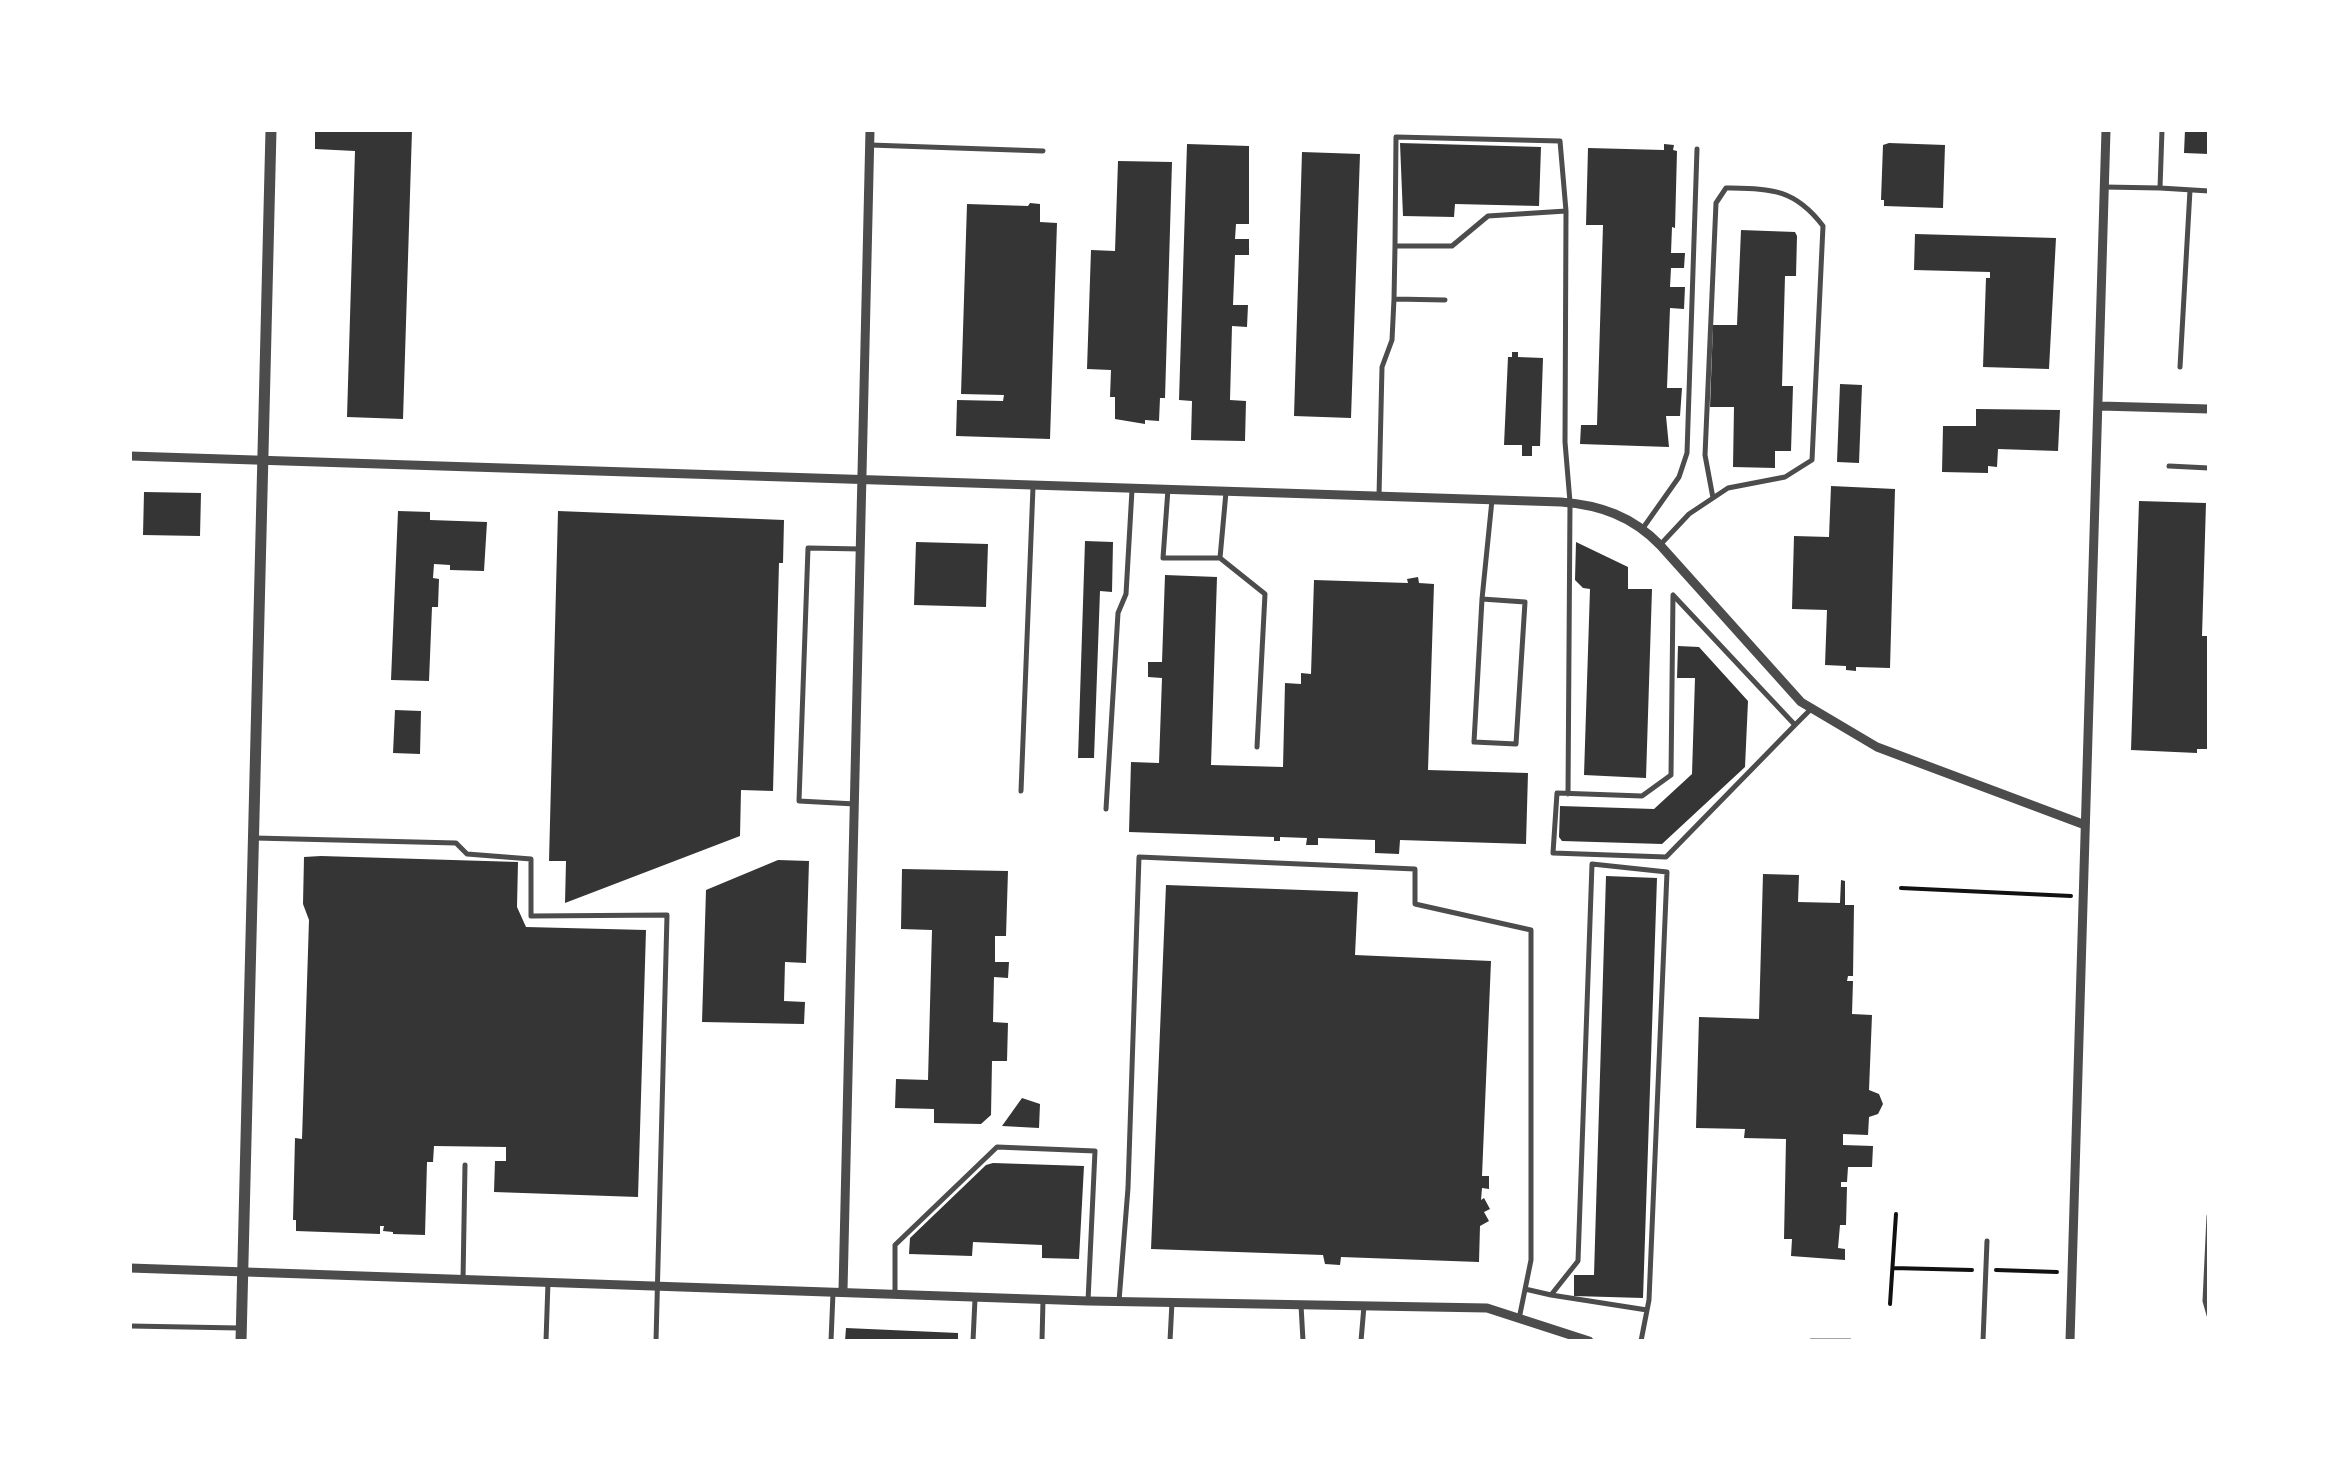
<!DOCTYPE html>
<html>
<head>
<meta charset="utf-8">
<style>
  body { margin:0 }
  #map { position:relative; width:2339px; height:1471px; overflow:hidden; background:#fff; font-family:"Public Sans",sans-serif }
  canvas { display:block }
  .frame { position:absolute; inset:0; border:132px solid #fff; pointer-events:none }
</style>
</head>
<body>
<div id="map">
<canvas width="2339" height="1471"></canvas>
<div class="frame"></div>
</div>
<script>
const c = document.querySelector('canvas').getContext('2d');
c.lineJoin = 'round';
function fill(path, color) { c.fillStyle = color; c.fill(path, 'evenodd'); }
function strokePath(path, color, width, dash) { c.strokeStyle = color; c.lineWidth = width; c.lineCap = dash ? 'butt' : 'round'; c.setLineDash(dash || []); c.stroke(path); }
fill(new Path2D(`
  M315 130H412L403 419 347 417 355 151 315 149Z
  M2185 130H2209V154L2184 153Z
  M1400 143 1541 147 1539 206 1455 204 1454 217 1403 216Z
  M1889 143 1945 145 1943 208 1884 206V200H1881L1883 145Z
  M1187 144 1249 146V224H1236L1235 239H1249V255H1235L1233 305H1248L1247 327 1232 326 1230 400 1246 401 1245 441 1191 440 1192 401 1179 400Z
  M1664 144 1674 145 1673 150 1677 151 1675 228 1672 227 1671 253H1685L1684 268H1671L1670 287H1685L1684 309 1670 308 1667 388H1682L1680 416H1666L1669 447 1580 444 1581 425H1597L1603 225H1586L1588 148 1664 150Z
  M1302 152 1360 154 1351 418 1294 416Z
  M1118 161 1172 162 1165 398H1160L1159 421 1145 420V424L1115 419V397H1110L1111 370 1087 369 1091 250 1115 251Z
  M1030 203 1040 204V222L1057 223 1050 439 956 436 957 400 1003 401 1004 395 961 394 967 204 1028 206Z
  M1741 230 1795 232 1797 236 1796 276H1785L1782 386H1793L1791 451H1775V468L1733 467 1734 407H1710L1713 325H1737Z
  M1915 234 2056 238 2049 369 1983 367 1986 278H1990V272L1914 270Z
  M1512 352H1518V357L1543 358 1540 446H1532V456H1522V445H1504L1508 357H1512Z
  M1840 384 1862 385 1859 463 1837 462Z
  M1976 409 2060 410 2058 451 1998 449 1997 467 1988 466V473L1942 472 1943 426H1976Z
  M1831 486 1895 489 1890 668 1856 667V671L1846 670V666L1825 665 1827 610 1792 609 1794 536 1829 537Z
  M144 492 201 493 200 536 143 535Z
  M2139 501 2206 503 2202 636H2209V749H2197V753L2131 750Z
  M398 511 430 512V520L487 522 484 571 450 570V565L434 564 433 578 439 579 438 607H432L429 681 391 680Z
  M558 511 784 520 783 563H779L773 791 741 790 740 836 565 903 566 861H549Z
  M1085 541 1113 542 1112 592 1100 591 1094 758H1078Z
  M916 542 988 544 986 607 914 605Z
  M1576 542 1628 567V589H1652L1646 778 1584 775 1590 589 1583 588 1575 580Z
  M1165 575 1217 577 1211 765 1283 767 1285 683 1301 684V673L1311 674 1314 580 1408 583 1407 579 1418 577 1419 583 1434 584 1428 770 1528 773 1526 844 1400 840 1399 854 1375 853V840L1318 838V845H1306L1307 838 1280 837V841H1274V837L1129 832 1131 762 1159 763 1162 678 1148 677V662H1162Z
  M1678 646 1699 647 1748 701 1745 767 1662 844 1562 841 1559 837 1560 806 1654 809 1692 774 1695 678H1677Z
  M395 710 421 711 420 754 393 753Z
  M321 856 518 862 517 907 526 927 646 930 638 1197 494 1192 495 1161H506V1147L434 1146 433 1162H427L425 1235 393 1234V1232L383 1231 384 1226H380V1234L296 1231V1220H293L295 1138 302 1139 309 920 303 904 304 857Z
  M778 860 809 861 806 963 785 962 784 1001 805 1002 804 1024 702 1022 706 890Z
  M902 869 1008 871 1006 936H995V962H1009L1008 978 994 977 993 1022 1008 1023 1007 1061H992L991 1115 981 1124 934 1123V1109L895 1108 896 1079 928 1080 932 930 901 929Z
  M1763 874 1799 875 1798 902 1840 903 1841 880 1845 881V905H1854L1853 976H1848L1847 981H1853L1852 1014 1872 1015 1869 1090 1879 1094 1883 1104 1878 1114 1869 1117 1868 1135 1843 1134V1145L1873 1146 1872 1167H1848L1847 1182H1841V1187H1847L1846 1225H1840L1838 1248 1845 1249V1260L1791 1256 1792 1239H1784L1786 1139 1744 1138 1745 1129 1696 1128 1699 1017 1759 1019Z
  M1606 876 1657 878 1643 1298 1574 1296V1275H1594Z
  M1166 885 1358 892 1355 955 1491 961 1482 1176H1489V1189L1482 1188 1481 1200 1484 1198 1490 1209 1484 1212 1489 1221 1480 1226 1479 1262 1341 1257 1340 1265 1325 1264 1323 1255 1151 1249Z
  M1022 1098 1040 1104 1039 1128 1002 1126Z
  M993 1163 1084 1166 1079 1259 1042 1258V1245L973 1242 972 1256 909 1254 910 1238 986 1165Z
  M846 1328 958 1333V1341H845Z`), '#353535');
strokePath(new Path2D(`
  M1901 888 2071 896
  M1893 1268 1972 1270
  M1996 1270 2057 1272
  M1890 1304 1896 1214`), '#111', 4);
strokePath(new Path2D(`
  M2162 130 2160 188 2209 191
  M870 145 1043 151
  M2104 187 2160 188
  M1395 246 1396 137 1560 141 1566 211 1565 442 1570 502 1568 794
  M1394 299 1395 246H1452L1488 216 1566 211
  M2180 367 2190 190
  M2169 466 2209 468
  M1168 489 1163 558H1220
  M1226 492 1220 558 1265 594 1257 747
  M1379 496 1382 367 1392 340 1394 299 1445 300
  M1643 528 1679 477 1687 453 1697 149
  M1660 545 1689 514 1728 488 1785 477 1812 460 1823 226C1794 188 1771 189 1726 188L1716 203 1705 455 1713 498
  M1482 599 1525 602 1516 744 1474 742 1482 599 1492 500
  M1795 725 1673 595 1671 775 1642 796 1557 793 1553 853 1666 857 1795 725 1812 708
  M1021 791 1033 487
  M855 804 799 801 808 548 861 549
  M1106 809 1118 613 1126 594 1132 490
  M255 838 456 843 467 854 531 859V916L667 915 656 1341
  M2209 1216 2205 1301 2209 1315
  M463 1280 465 1165
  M1525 1289 1551 1295 1578 1261 1592 864 1667 872 1649 1300 1641 1341
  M895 1292V1245L997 1147 1095 1151 1088 1301
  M1551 1295 1647 1310
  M1119 1301 1128 1188 1139 857 1415 869V904L1531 930V1260L1519 1319
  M1301 1305 1303 1341
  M130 1326 239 1328
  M546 1341 548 1282
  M831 1341 833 1293
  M973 1341 975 1299
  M1042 1341 1043 1300
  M1170 1341 1172 1302
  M1361 1341 1364 1306
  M1811 1341H1850
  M1983 1341 1987 1241`), '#4c4c4c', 5);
strokePath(new Path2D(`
  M2100 406 2209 409
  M130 456 1561 502C1600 505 1632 516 1660 545L1801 702 1877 747 2085 825
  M130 1268 1088 1301 1487 1308 1589 1341
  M843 1290 870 130
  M2070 1341 2106 130`), '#4c4c4c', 9);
strokePath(new Path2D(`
  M241 1341 271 130`), '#4c4c4c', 11);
</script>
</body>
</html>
